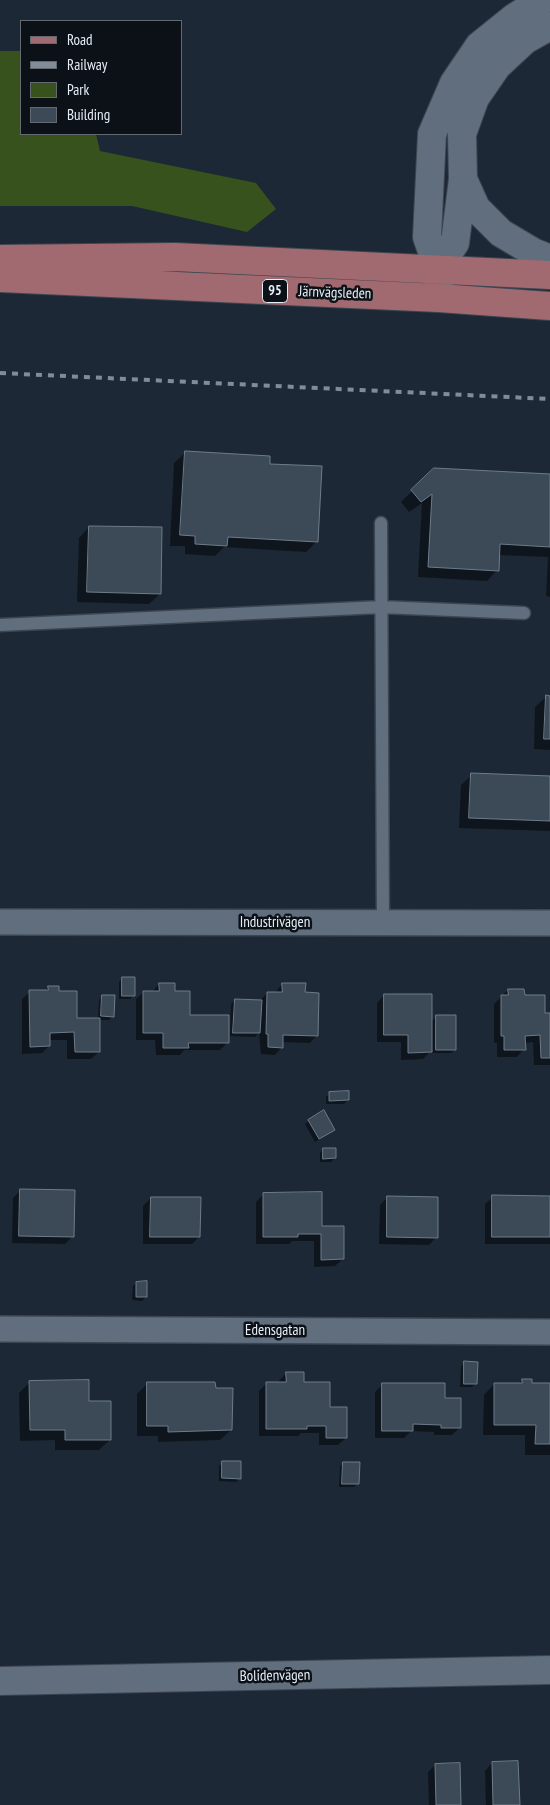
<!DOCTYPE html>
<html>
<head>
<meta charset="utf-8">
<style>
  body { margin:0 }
  #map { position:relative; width:550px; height:1805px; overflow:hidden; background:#1c2835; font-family:"PT Sans Narrow",sans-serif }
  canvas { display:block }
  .legend { position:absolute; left:20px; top:20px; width:162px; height:115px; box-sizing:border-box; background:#0b1116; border:1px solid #636970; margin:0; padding:6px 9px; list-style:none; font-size:15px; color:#e6eef7 }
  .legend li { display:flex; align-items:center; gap:10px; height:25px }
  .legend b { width:25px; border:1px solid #636970 }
</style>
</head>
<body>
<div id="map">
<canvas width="550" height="1805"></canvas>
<ul class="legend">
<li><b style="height:6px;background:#a16a70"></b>Road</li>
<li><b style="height:6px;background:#828c97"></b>Railway</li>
<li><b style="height:14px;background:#37521d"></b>Park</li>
<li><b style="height:14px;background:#3c4957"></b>Building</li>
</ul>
</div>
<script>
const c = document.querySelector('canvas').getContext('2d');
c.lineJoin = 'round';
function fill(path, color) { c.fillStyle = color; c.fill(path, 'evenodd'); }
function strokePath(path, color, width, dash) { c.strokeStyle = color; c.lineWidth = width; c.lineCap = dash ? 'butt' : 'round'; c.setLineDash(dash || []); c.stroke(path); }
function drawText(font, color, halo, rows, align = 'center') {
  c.font = font + ' "PT Sans Narrow",sans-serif'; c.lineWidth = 5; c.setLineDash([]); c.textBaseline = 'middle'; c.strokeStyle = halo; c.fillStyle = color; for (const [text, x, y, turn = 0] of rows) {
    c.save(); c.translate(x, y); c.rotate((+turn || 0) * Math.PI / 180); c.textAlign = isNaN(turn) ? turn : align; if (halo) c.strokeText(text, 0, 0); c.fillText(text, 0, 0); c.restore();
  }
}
fill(new Path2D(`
  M0 51H21V134H96L100 151 256 183 276 209 247 232 132 206H0Z`), '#37521d');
fill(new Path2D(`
  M185 453 268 465 317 541 306 552 224 547 215 556 185 554V546H170L174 463Z
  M434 470 550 475V597L546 596 548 557 498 555 497 570 487 581 418 577 422 503 409 512 401 502Z
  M89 527 160 594 149 604 77 602 79 538Z
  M546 697H550V750L534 749 535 707Z
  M472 775 550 778V831L459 828 461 785Z
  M123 978 133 996 130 999H119V982Z
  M159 984 174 993 189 1016 227 1043 220 1050H184L180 1055H156L155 1040H136V999L144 992H152Z
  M282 984 304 994 317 1035 310 1043 282 1042V1047L275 1055 261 1054 259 1033 255 1037 230 1036 231 1004 235 1000 260 1001 267 993H275Z
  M48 987 58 992 75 1019H98L99 1000 102 996 113 1016 109 1020H99V1052L91 1059H67V1040H49V1046L42 1053 22 1054V999L30 992H44Z
  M508 990 524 997 544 1014H550V1065H534L533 1042 524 1043V1049L517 1057H497V1043H494V1004Z
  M384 995 431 1022 437 1016 455 1050 451 1053H433V1049L423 1059 401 1060V1042H377V1003Z
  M330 1093 348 1100 344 1104H326V1097Z
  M309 1121 334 1130 315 1142 305 1124Z
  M323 1149 335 1158 331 1162H320V1153Z
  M20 1191 73 1236 65 1244 12 1243 13 1198Z
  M264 1194 321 1227 343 1259 335 1266 314 1267V1241H292L289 1244H256V1202Z
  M388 1197 436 1237 429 1245 379 1244 380 1205Z
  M493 1197H550V1244H485V1204Z
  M151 1198 199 1237 192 1244H143V1206Z
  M136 1283 146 1297 142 1301 132 1300 133 1286Z
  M464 1363 476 1383 472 1387H460L461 1366Z
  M286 1373 328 1408 346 1438 338 1445H319V1433H301L298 1436H259V1391L267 1383H279V1381Z
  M522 1380 531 1384H550V1455H525V1435H483L484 1395 494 1384 518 1385Z
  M30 1382 110 1440 99 1450H55V1440L20 1441 19 1393Z
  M148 1383 214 1389 231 1430 220 1440 158 1442V1436H137V1394Z
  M383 1384 443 1399 459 1428 452 1435H434V1432L411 1431 404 1438H375V1392Z
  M223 1462 240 1478 236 1482 219 1481V1466Z
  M343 1463 357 1484 354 1487H339L340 1466Z
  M492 1763 518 1805H486L485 1771Z
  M435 1765 459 1805H429L428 1772Z`), '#0007');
const building = new Path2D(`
  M185 451 270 456V464L322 466 318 542 228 537 227 546 195 544V536L180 535Z
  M434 468 550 474V547L500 544 499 571 428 567 432 494 421 502 411 490Z
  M89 526 162 527 161 594 87 592Z
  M546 695 550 696V739H544Z
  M471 773 550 776V821L469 818Z
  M122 977H135V996H122Z
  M159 983H175V991H190V1015H229V1043H188L189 1048H163V1033H143V991H159Z
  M282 983H306L305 992 319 993 318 1036 283 1035V1048L268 1047V1034H266L267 992H282Z
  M48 986H59V991H77V1018H100V1052H75L74 1032 50 1033V1046L30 1047 29 990H48Z
  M508 989H524L525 995H545V1013H550V1058H541L540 1035 525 1036 526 1050H504V1036H501V995H508Z
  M384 994H432V1052L408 1053V1035H384Z
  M102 995H115L114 1017 101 1016Z
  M235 999 262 1000 260 1033H233Z
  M436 1015H456V1050H436Z
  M349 1091V1100L329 1101V1092Z
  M324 1110 335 1130 319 1139 308 1120Z
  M323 1148H336V1158L323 1159Z
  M20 1189 75 1190 74 1237 19 1236Z
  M322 1192V1226H344V1259L321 1260V1234H298V1237H263V1193Z
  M492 1195 550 1196V1237H492Z
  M387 1196 438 1197V1238L387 1237Z
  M151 1197H201L200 1237H150Z
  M147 1281V1297H136V1282Z
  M464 1361 478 1362 477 1384H464Z
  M286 1372H304V1382H330V1407H347V1438H326V1426H307V1429H266V1382H286Z
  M522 1379H532V1383H550V1444H535L536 1425H494V1383H522Z
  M89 1380V1401H111V1440H65V1430H30L29 1381Z
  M147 1382H215L216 1388H233L232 1430 168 1432V1426H147Z
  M382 1383H445V1398H461V1428H441V1425L413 1424V1431H382Z
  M222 1461H241V1479L222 1478Z
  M343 1462H360L359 1484H342Z
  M518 1761 520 1805H493L492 1762Z
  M460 1763 461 1805H436L435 1764Z`);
fill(building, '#3c4957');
strokePath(building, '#6d7c8b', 1);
const service = new Path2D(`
  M381 523 383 923
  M0 625 381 607 524 613`);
const minor = new Path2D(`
  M0 922 550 923
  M0 1329 550 1332`);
const secondary = new Path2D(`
  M463 179 476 208 501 233 533 252 550 259
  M438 268 455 243 463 179 462 134 475 98 497 66 525 40 550 26
  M439 298 438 268 427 237 432 134 454 83 479 46 515 17 542 0
  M0 1681 550 1670`);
const primary = new Path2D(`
  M0 259 175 257 550 275
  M0 278 439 298 550 306`);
strokePath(service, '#3c4651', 15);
strokePath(minor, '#3c4651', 28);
strokePath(secondary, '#3c4651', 30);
strokePath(primary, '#3c4651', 30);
strokePath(service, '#606e7d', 12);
strokePath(minor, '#606e7d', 25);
strokePath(secondary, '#606e7d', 28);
strokePath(primary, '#a16a70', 28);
strokePath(new Path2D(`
  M0 373 550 399`), '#828c97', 4, [6, 6]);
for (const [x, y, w] of [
  [275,291,25]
]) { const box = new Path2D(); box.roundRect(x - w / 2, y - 11.5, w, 23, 4); c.fillStyle = '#0b1116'; c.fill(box); strokePath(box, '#e6eef7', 1); }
drawText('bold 14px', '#e6eef7', null, [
  ["95",275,291]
]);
drawText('15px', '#e6eef7', '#0b1116', [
  ["Järnvägsleden",335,293,2],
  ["Industrivägen",275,923],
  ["Edensgatan",275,1331],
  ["Bolidenvägen",275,1676,-1]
]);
</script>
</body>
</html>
